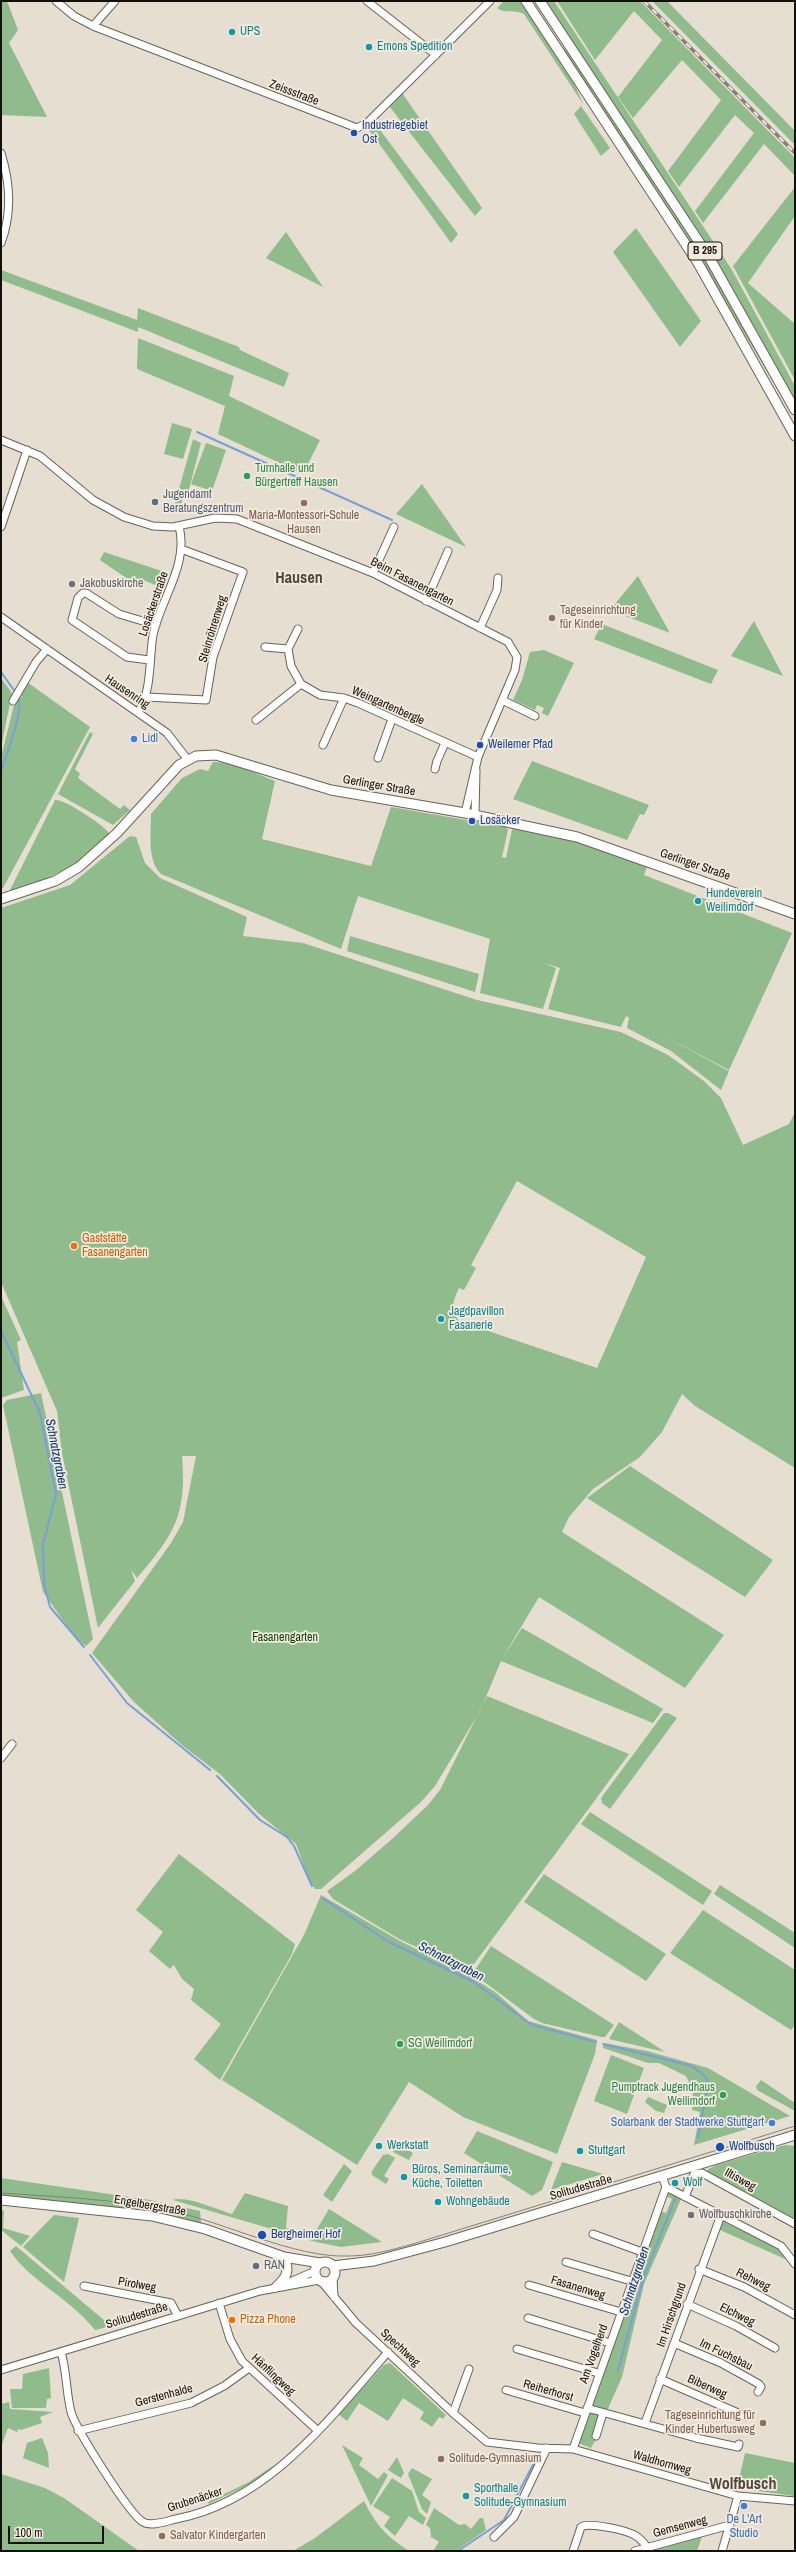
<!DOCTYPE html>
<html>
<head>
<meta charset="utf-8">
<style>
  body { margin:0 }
  #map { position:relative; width:796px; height:2552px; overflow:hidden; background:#e6ded1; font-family:"Archivo Narrow",sans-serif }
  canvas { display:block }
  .frame { position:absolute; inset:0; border:2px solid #13100c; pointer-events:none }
  .scale { position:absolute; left:8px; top:2526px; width:96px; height:18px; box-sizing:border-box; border:2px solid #13100c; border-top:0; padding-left:5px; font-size:12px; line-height:14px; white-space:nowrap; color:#13100c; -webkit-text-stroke:3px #f4ebde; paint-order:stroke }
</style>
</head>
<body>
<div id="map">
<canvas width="796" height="2552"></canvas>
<div class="frame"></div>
<div class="scale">100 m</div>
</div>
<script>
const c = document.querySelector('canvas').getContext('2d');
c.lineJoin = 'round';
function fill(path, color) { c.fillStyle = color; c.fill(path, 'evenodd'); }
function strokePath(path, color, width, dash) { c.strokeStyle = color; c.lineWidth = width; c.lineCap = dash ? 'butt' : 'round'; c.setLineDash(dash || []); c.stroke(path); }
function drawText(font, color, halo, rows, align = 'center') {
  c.font = font + ' "Archivo Narrow",sans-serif'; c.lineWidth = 3.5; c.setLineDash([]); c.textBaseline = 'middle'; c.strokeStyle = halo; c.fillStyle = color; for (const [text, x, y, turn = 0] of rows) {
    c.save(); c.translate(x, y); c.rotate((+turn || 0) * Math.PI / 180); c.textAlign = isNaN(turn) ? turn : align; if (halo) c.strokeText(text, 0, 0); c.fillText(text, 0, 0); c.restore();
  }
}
fill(new Path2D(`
  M1 1H7L18 30 9 43 47 117 1 115Z
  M504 1H519L525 6 571 76 583 104 524 14C515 9 504 14 497 8Z
  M545 1H554L732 270 795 386V402Z
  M557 1H640L795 158V176L764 144 703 223 695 211 754 133 735 115 679 187 668 171 721 100 682 60 633 118 618 97 662 40 634 11 595 60Z
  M652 1H667L795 131V145Z
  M565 49 579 66 693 240 772 375 770 376 690 244 562 50Z
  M402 93 482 208 475 216 389 106Z
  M581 106 610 148 601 156 574 114Z
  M374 122 458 234 451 243 367 127Z
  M795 187V216L748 283 795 324V380L733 266Z
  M636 228 701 321 680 347 613 252Z
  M286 232 323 287 266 258Z
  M1 270 137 320 138 308 239 347 240 350 289 373 284 387 138 327V332L1 280Z
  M138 338 234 376 229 396 320 440 303 474 218 434 225 406 137 369Z
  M172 423 192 429 183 459 164 454Z
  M193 439 201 443 188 493 184 492 180 509 174 507Z
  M206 443 226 450 212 491 191 484Z
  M422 484 466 547 396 514Z
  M104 552 165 572 161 587 143 580 132 582 100 560Z
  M638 576 670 633 610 610Z
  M754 621 783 676 731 656Z
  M602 624 718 670 711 684 594 639Z
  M544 650 574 663 548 716 542 713 544 708 537 705 535 710 513 700 522 680 530 652Z
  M1 678 12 693 1 748Z
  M27 682 90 727 3 888H1V757L15 701 18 696 23 697 20 695Z
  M90 732 93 734 75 769 80 774 78 778 120 809 124 805 130 810 113 825 58 794Z
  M532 761 649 805 644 815 640 814 627 840 513 799Z
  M213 762C235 762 255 773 275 781L262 839 371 866 391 807 506 827 508 830 502 857 506 858 512 830 515 827 597 844 649 861 644 875 792 933 729 1070 664 1036 729 1071 721 1090 671 1051 627 1028 629 1018 626 1016 621 1027 548 1009 560 968 544 963 556 968 543 1009 480 993 490 939 358 896 341 949 161 874C147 860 151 834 151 814L182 778 200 769 208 771Z
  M55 800C63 798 104 825 109 833 84 865 46 880 9 892Z
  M130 836 136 837 145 863 160 878 247 917 243 936 303 943 477 1000 621 1032 668 1055 704 1081 721 1098 743 1145 789 1124 795 1112V1468L695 1406 682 1394 662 1432 640 1457 593 1489 569 1517 562 1532 724 1635 685 1688 539 1597 502 1659 522 1628 663 1709 653 1723 501 1661 480 1711 435 1786 421 1802 321 1889H315L310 1882 296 1844 258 1813 220 1774 183 1746 134 1702 92 1653 171 1543 183 1522 196 1456H182C187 1515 174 1535 137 1578L131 1570 135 1581 98 1628 62 1453 57 1411 1 1282V908L70 885ZM517 1181 646 1257 597 1368 459 1321C450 1309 453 1301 459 1288L464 1290 476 1268 471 1265Z
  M350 936 479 974 475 992 347 951Z
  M1 1296 21 1340 17 1342 24 1390 1 1398Z
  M41 1393 93 1639 86 1646 74 1636 43 1592 3 1405 7 1400Z
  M630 1466 773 1560 745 1597 587 1498Z
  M487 1696 629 1754 471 1968 467 1970 399 1939 333 1899 327 1891 355 1871 392 1839 428 1805 440 1790Z
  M664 1713H668L677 1718 610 1809 602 1803 601 1798Z
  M590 1812 712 1891 703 1905 581 1824Z
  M179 1854 295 1944 292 1954 220 2080 194 2059 221 2024 191 2000 194 1989 182 1979 174 1965 170 1969 149 1951 163 1932 136 1910Z
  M544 1874 666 1954 646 1981 524 1902Z
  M720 1885 795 1933V1948L714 1894Z
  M321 1895 400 1941 467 1974 495 1992 528 2021 597 2040 595 2054 557 2154 463 2117 409 2082 357 2165 222 2080 304 1935Z
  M703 1910 795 1970V2025L791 2030 670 1953Z
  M491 1946 614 2025 605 2037H601L542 2023 534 2019 475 1975V1970Z
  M619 2022 665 2052 609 2039Z
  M604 2043 647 2051 708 2068 790 2116 694 2145 700 2112 692 2110 693 2091 686 2076 659 2063H648L603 2048Z
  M611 2055 644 2068 627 2114 594 2101Z
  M761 2080 795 2103V2111L757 2090 756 2086Z
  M648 2097 667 2105 664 2113 656 2111 645 2102Z
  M477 2131 553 2162 542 2190 532 2196 464 2153Z
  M396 2143 413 2153 409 2160 393 2152Z
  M785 2145 795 2146V2225L708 2175 707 2170 716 2165Z
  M388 2154 395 2158 384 2176 389 2179 386 2184 372 2175V2171L383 2155Z
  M562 2162 603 2174 551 2190Z
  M344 2164 352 2171 332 2202 323 2195Z
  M1 2178 150 2200 200 2211 201 2222 204 2225 1 2197Z
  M245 2193 288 2206 286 2228 311 2239 329 2209 382 2242 341 2247 316 2242 173 2200C184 2195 219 2210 232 2214Z
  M667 2194H671L681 2199 644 2284 622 2377 607 2411 593 2407 591 2404 660 2211 666 2213 672 2199 666 2196Z
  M1 2210 4 2211 3 2228 30 2236 21 2246 1 2230Z
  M54 2215 79 2218 64 2282 23 2247Z
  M722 2221 776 2248 784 2254 785 2259 720 2230 719 2228Z
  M16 2246 111 2326 95 2330C69 2297 32 2283 10 2251Z
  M390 2363 446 2415 443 2419 439 2417 432 2427 420 2419 424 2412 403 2398 388 2421 359 2403 347 2421 338 2414 384 2365Z
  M49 2368 51 2398 47 2399 46 2408H12L10 2389H22L23 2374Z
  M9 2402 10 2409 53 2412 40 2417 42 2423 21 2430 18 2429 17 2432 8 2428 1 2447V2404Z
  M591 2411 599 2415 596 2439 591 2448 578 2443 589 2412Z
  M42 2438 48 2453 49 2468 23 2458 27 2443Z
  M342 2445 363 2458 359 2465 378 2479 384 2472 388 2475 371 2506Z
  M745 2453 795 2463 794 2496 737 2488Z
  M397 2457 404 2473 401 2478 388 2470Z
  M273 2466 274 2468 250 2484 209 2504 208 2502 249 2482Z
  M412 2468 432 2479 422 2495 431 2502 427 2514 422 2509 408 2474Z
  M1 2474 45 2488 64 2498 139 2551H1Z
  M392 2478 412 2491 419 2512 426 2518 423 2525 409 2516 395 2536 384 2526 390 2517 373 2506Z
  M364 2501C376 2525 386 2536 409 2551H293L315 2538Z
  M434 2508 459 2525 465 2524 471 2529 480 2518H483L486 2530 456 2551H433L439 2542 431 2537 430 2528 426 2525Z
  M702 2537 697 2551H652H653Z`), '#90bb8c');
strokePath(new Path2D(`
  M197 432 392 520
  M1 672 16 693
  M1 771C6 755 24 712 18 697
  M1 1331 40 1413 56 1494 43 1545 44 1583 50 1607 84 1647
  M90 1655 127 1703 210 1770
  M217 1776 260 1820 287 1837 294 1846 312 1886
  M322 1898 387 1941 474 1982 532 2025 596 2042
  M603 2044 692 2066 706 2077 708 2082 698 2138
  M618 2370 644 2276 675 2199
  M458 2551 504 2520 534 2463`), '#799fd9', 2);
const minor = new Path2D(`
  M56 1 74 16 93 26 357 128 367 123 490 1
  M367 1 436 55
  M93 26 115 1
  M1 153C10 182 12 214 1 243
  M1 440 40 456 93 500 124 517 153 526 173 527 215 518 237 519 373 573 508 642 517 657 515 670 478 757 465 813
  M1 527 27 450
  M373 573 394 527
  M426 601 448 551
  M1 617 167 733 188 760
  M480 628 497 590 498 578
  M298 629 288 649 291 666 301 684 320 695 344 698 358 703 478 757
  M265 647 288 649
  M149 660 127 657 72 620 78 598 83 593H86L119 614 156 625
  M146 697 206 700 213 657 243 572 181 549
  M502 700 535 716
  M13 701 36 662 47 649
  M138 712C152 693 149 658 153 635 161 598 189 565 179 526
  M256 720 301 684
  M323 745 344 698
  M378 758 392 719
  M435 769 437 761 445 743
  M475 815 476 770
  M1 1758 12 1744
  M666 2187 781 2246 795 2264
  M685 2197 694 2174 702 2173 795 2224
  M593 2234 642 2252
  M566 2262 631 2281
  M699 2269 744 2287 795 2315
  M333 2278 334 2297
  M321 2281 356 2323 453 2413 487 2442 538 2448 573 2449 738 2496 795 2501
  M283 2285 315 2271
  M529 2285 621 2312
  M84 2286 171 2303 178 2316
  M219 2303 230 2339 242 2361 317 2430
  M687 2304 736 2326 775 2348
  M528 2318 610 2343
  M674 2343 721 2363 759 2384 761 2387 758 2392
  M517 2349 598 2373
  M61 2352C67 2372 66 2392 71 2412 76 2429 129 2514 143 2522 151 2527 167 2521 176 2519 269 2501 329 2419 388 2352
  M1 2370 260 2291 319 2280
  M660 2379 745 2416
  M506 2390 585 2413
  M587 2408 696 2438 738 2447 739 2444
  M453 2413 469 2369
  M645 2423 721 2215
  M78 2431 191 2403 224 2386 249 2368
  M596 2436 603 2413
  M573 2449 666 2187 662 2176
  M494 2537 514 2517 547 2448
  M573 2551 581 2527C589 2522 627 2530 636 2536 641 2539 644 2543 647 2547
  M635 2551 730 2525
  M722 2551 738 2496`);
const major = new Path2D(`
  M526 1 698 263 795 436
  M540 1 709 257 795 410
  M1 899 55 881 79 867 117 833 179 765 196 756 216 755 331 790 465 813 577 837 795 914
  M1 2200 152 2216 205 2229 284 2257 320 2263
  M315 2272a10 10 0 1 1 20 0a10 10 0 1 1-20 0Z
  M333 2266 374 2261 445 2242 795 2135
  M276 2287C287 2277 290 2271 284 2257`);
strokePath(minor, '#6a6358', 9);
strokePath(major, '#6a6358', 11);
strokePath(minor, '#fff', 7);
strokePath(major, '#fff', 9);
strokePath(new Path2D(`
  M1 2193C59 2197 116 2199 172 2211 226 2223 295 2258 348 2256 370 2256 391 2250 413 2244L795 2126`), '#868077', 1);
const rail = new Path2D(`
  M644 1 795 153`);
strokePath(rail, '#868077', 3.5);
strokePath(rail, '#f4ebde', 2, [6]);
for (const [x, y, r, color] of [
  [232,32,4,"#0f9aa8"],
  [369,47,4,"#0f9aa8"],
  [354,133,4,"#1a4fb4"],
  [247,476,4,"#2e9e5b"],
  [155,502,4,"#5c6f8a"],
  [304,503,4,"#8d6e63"],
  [72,584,4,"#6b7280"],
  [552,618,4,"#8d6e63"],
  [134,739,4,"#3f7fe0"],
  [480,745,4,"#1a4fb4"],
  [472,821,4,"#1a4fb4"],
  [698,901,4,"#0f9aa8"],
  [74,1246,4,"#e8710a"],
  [441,1319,4,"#0f9aa8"],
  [400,2044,4,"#2e9e5b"],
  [723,2095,4,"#2e9e5b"],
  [772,2123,4,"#3f7fe0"],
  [379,2146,4,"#0f9aa8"],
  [720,2147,5,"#1a4fb4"],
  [580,2151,4,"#0f9aa8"],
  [404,2177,4,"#0f9aa8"],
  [675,2183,4,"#0f9aa8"],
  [438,2202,4,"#0f9aa8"],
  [691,2215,4,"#6b7280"],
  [262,2235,5,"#1a4fb4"],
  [256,2266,4,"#5c6f8a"],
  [232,2320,4,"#e8710a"],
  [763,2423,4,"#8d6e63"],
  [441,2459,4,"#8d6e63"],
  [466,2496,4,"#0f9aa8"],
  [744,2506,4,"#3f7fe0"],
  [162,2536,4,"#8d6e63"]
]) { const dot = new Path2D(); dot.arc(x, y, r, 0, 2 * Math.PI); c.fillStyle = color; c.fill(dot); strokePath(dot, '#f4ebde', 1.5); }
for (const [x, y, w] of [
  [705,251,34]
]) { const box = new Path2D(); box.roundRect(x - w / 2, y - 9, w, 18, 3); c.fillStyle = '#f4ebde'; c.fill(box); strokePath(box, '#13100c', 1); }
drawText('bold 11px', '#13100c', null, [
  ["B 295",705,251]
]);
drawText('12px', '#0d838f', '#f4ebde', [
  ["UPS",240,32],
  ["Emons Spedition",377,47],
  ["Hundeverein",706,894],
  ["Weilimdorf",706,908],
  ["Jagdpavillon",449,1312],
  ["Fasanerie",449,1326],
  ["Werkstatt",387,2146],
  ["Stuttgart",588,2151],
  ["Büros, Seminarräume,",412,2170],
  ["Küche, Toiletten",412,2184],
  ["Wolf",683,2183],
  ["Wohngebäude",446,2202],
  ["Sporthalle",474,2489],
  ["Solitude-Gymnasium",474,2503]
], 'left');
drawText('12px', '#13100c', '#f4ebde', [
  ["Zeissstraße",294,93,21],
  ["Beim Fasanengarten",412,582,27],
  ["Losäckerstraße",154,604,-71],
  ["Steinröhrenweg",213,629,-73],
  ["Hausenring",127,692,34],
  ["Weingartenbergle",388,706,24],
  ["Gerlinger Straße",379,786,10],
  ["Gerlinger Straße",695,865,19],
  ["Iltisweg",740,2180,29],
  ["Solitudestraße",581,2188,-16],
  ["Engelbergstraße",150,2206,10],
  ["Rehweg",753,2280,26],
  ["Pirolweg",137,2285,10],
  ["Fasanenweg",578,2288,17],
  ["Im Hirschgrund",672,2315,-71],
  ["Elchweg",737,2315,26],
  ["Solitudestraße",137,2316,-17],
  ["Spechtweg",400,2348,43],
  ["Am Vogelherd",594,2354,-70],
  ["Im Fuchsbau",726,2355,26],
  ["Hänflingweg",273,2375,43],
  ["Biberweg",707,2387,24],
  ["Reiherhorst",548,2391,16],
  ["Gerstenhalde",164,2396,-15],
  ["Waldhornweg",662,2463,16],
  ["Grubenäcker",195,2500,-18],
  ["Gemsenweg",680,2527,-15]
]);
drawText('12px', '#164399', '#f4ebde', [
  ["Industriegebiet",362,126],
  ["Ost",362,140],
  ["Weilemer Pfad",488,745],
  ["Losäcker",480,821],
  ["Wolfbusch",729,2147],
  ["Bergheimer Hof",271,2235]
], 'left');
drawText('12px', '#27864d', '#f4ebde', [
  ["Turnhalle und",255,469],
  ["Bürgertreff Hausen",255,483],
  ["SG Weilimdorf",408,2044],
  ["Pumptrack Jugendhaus",715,2088,"right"],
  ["Weilimdorf",715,2102,"right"]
], 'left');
drawText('12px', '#4e5e75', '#f4ebde', [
  ["Jugendamt",163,495],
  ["Beratungszentrum",163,509],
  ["RAN",264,2266]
], 'left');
drawText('12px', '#785e54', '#f4ebde', [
  ["Maria-Montessori-Schule",304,516,"center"],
  ["Hausen",304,530,"center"],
  ["Tageseinrichtung",560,611],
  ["für Kinder",560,625],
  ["Tageseinrichtung für",755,2416,"right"],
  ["Kinder Hubertusweg",755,2430,"right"],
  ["Solitude-Gymnasium",449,2459],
  ["Salvator Kindergarten",170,2536]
], 'left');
drawText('12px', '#5b616d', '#f4ebde', [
  ["Jakobuskirche",80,584],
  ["Wolfbuschkirche",699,2215]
], 'left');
drawText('12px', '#366cbe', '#f4ebde', [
  ["Lidl",142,739],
  ["Solarbank der Stadtwerke Stuttgart",764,2123,"right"],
  ["De L'Art",744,2520,"center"],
  ["Studio",744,2534,"center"]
], 'left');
drawText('12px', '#c56008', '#f4ebde', [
  ["Gaststätte",82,1239],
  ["Fasanengarten",82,1253],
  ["Pizza Phone",240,2320]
], 'left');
drawText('12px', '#053c04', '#f4ebde', [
  ["Fasanengarten",285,1638]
]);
drawText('italic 13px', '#013477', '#f4ebde', [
  ["Schnatzgraben",56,1454,79],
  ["Schnatzgraben",451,1962,27],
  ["Schnatzgraben",635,2281,-72]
]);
drawText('bold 16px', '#4e473d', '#f4ebde', [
  ["Hausen",299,579],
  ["Wolfbusch",743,2485]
]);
</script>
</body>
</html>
